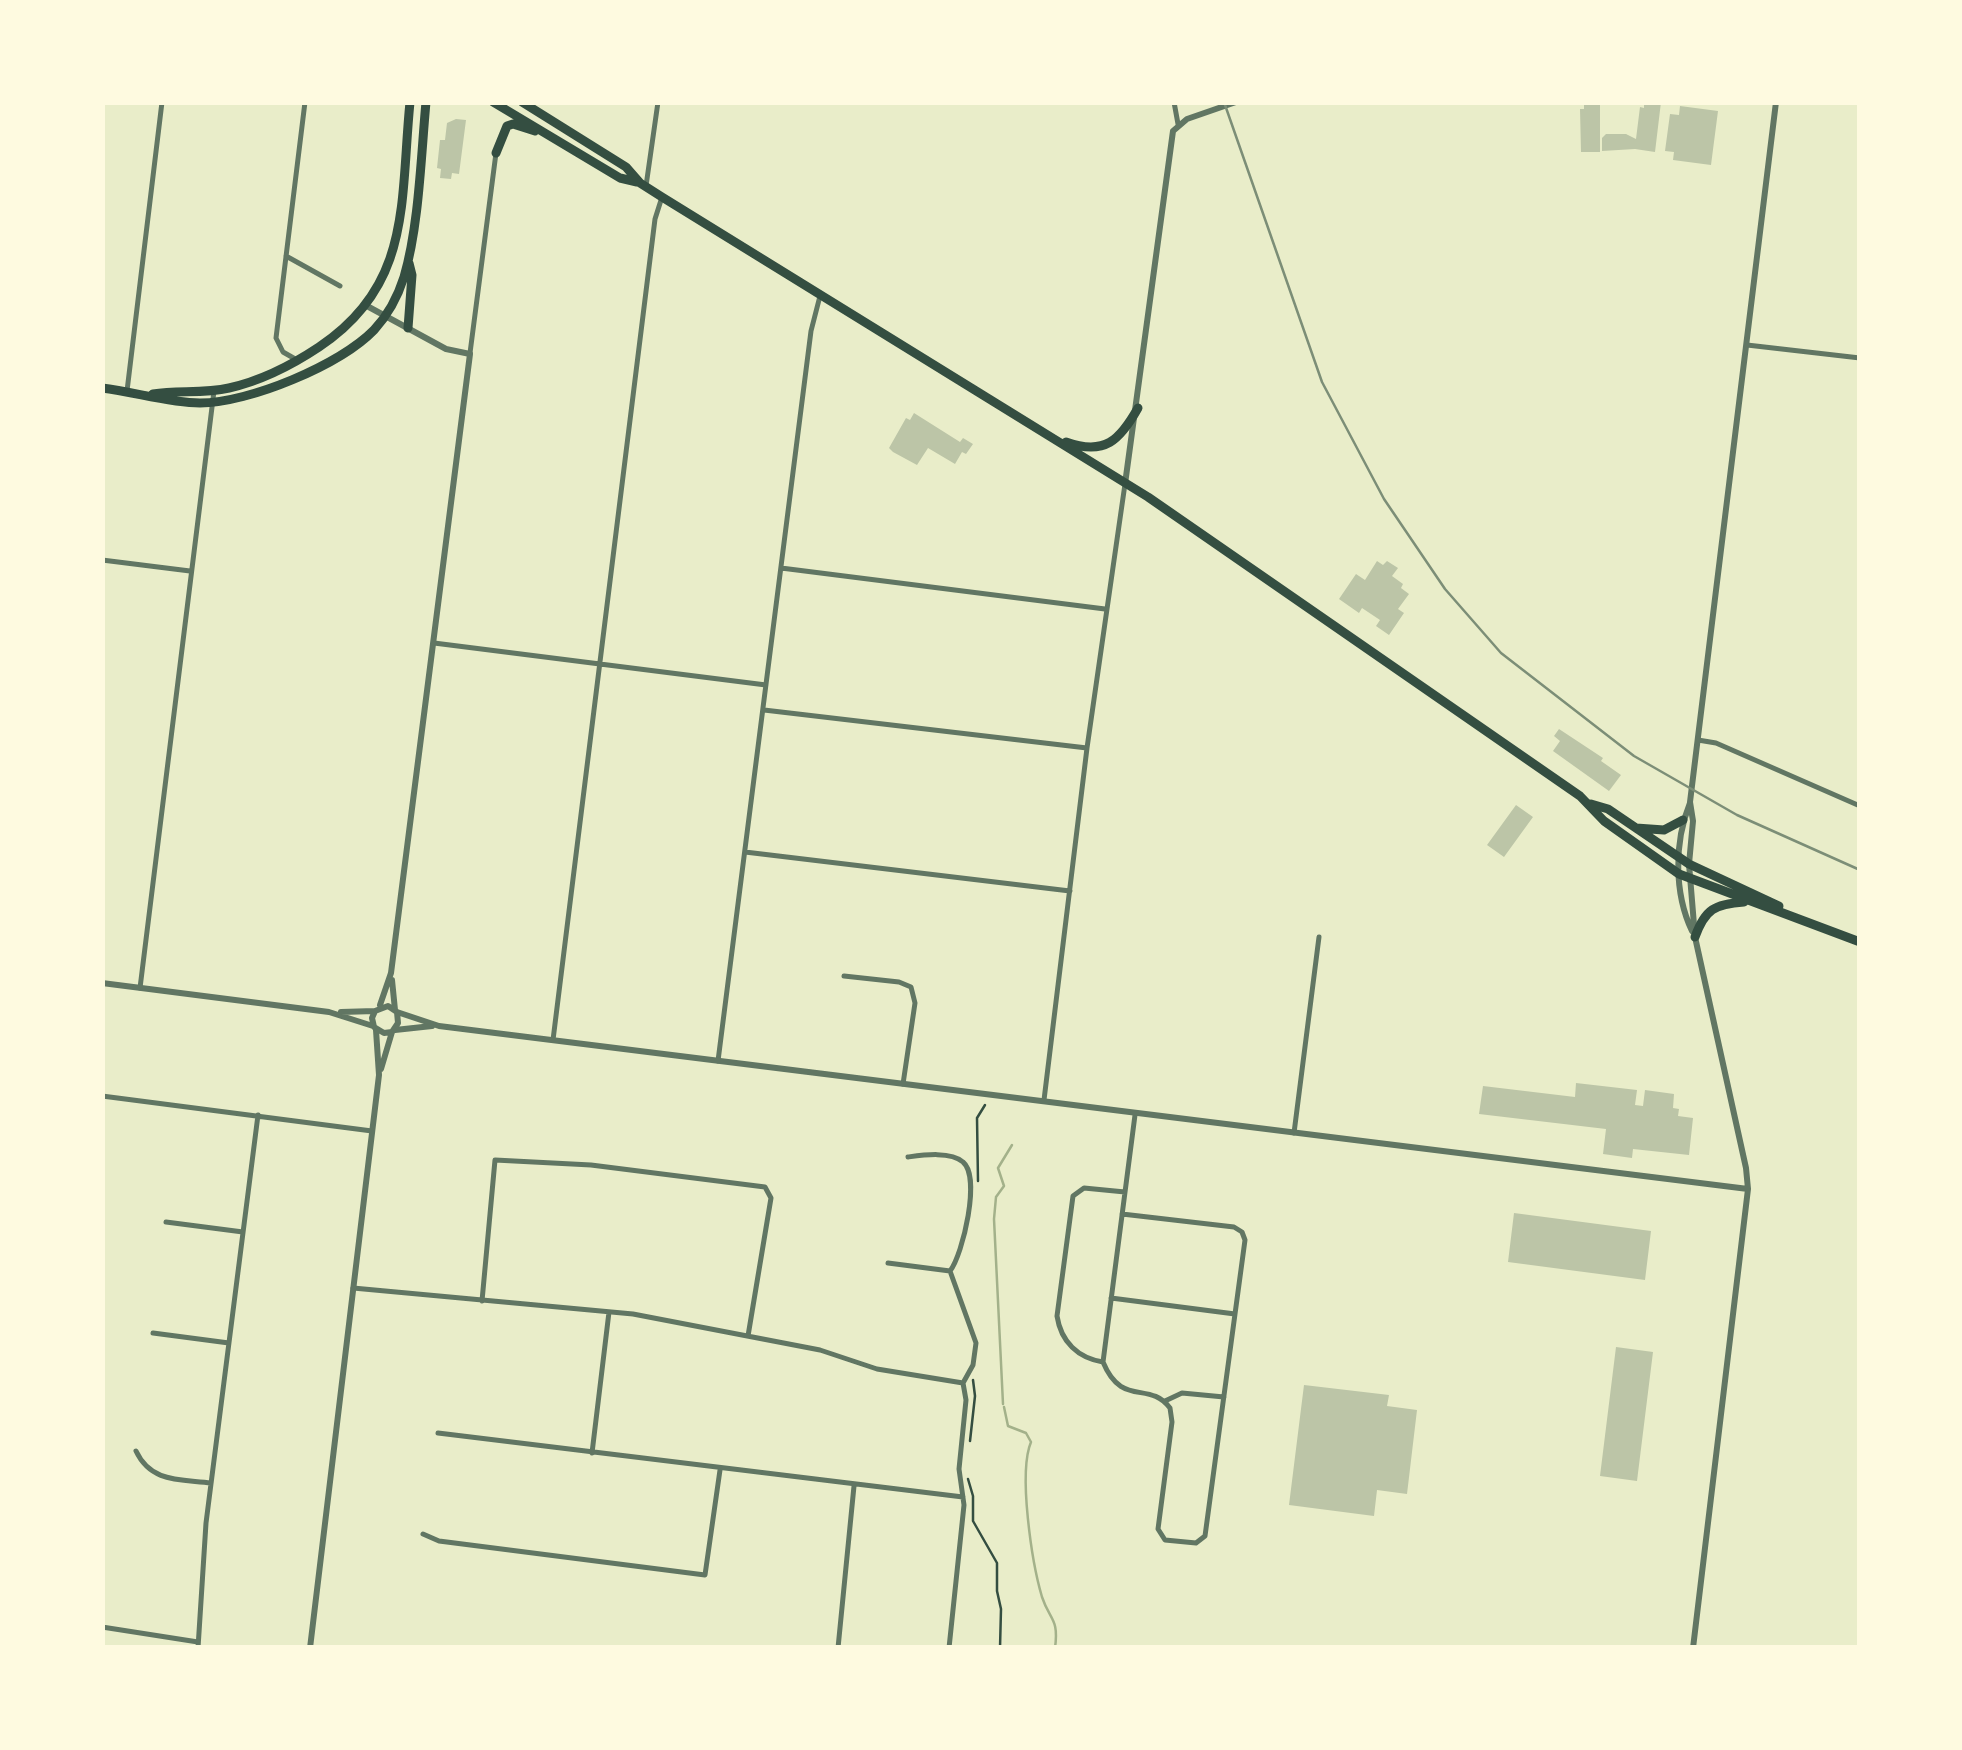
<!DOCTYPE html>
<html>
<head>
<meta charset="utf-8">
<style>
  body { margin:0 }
  #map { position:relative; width:1962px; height:1750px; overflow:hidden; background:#e9edc9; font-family:"Asap Condensed",sans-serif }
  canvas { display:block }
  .frame { position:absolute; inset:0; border:105px solid #fefae0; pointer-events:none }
</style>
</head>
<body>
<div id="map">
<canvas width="1962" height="1750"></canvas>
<div class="frame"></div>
</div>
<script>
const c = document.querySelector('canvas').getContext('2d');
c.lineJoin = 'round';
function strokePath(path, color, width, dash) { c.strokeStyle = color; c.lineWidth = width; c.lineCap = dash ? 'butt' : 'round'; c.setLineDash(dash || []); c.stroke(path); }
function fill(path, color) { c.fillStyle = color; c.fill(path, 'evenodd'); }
strokePath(new Path2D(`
  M1003 1404 994 1219 996 1197 1004 1186 998 1168 1012 1145
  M1004 1407 1008 1426 1026 1433 1031 1442C1018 1473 1032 1563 1042 1597 1050 1621 1059 1618 1055 1648`), '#a3b18a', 2.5);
fill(new Path2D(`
  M1584 102H1600V152H1581L1580 109H1584Z
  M1644 102H1661L1655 152 1635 149 1602 151V138L1606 134H1626L1636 139 1640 107 1644 108Z
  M1680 106 1718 111 1711 165 1673 160 1674 152 1665 151 1670 114 1679 115Z
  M456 119 466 120 459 174 452 173 451 179 440 178 441 169 437 168 440 140H445L447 123Z
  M914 413 960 442 963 438 973 444 966 454 962 452 955 464 928 448 917 465 893 452 889 448 906 418 910 420Z
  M1377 561 1383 565 1387 561 1398 568 1392 576 1403 584 1401 588 1409 594 1398 609 1404 613 1389 635 1376 626 1380 620 1362 608 1359 613 1339 599 1356 574 1365 580Z
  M1559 729 1603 758 1601 761 1621 775 1609 791 1553 751 1560 741 1554 736Z
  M1516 805 1533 817 1504 857 1487 845Z
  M1576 1083 1637 1090 1635 1105 1643 1106 1645 1090 1674 1094 1673 1108 1679 1109 1678 1116 1693 1118 1689 1155 1633 1149 1632 1158 1603 1154 1606 1129 1479 1114 1483 1086 1575 1097Z
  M1514 1213 1651 1231 1645 1280 1508 1262Z
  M1616 1347 1653 1352 1637 1481 1600 1476Z
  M1304 1385 1389 1395 1387 1406 1417 1410 1407 1494 1377 1490 1374 1516 1289 1505Z`), '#bcc5a7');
strokePath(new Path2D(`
  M978 1181 977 1118 985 1105
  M970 1441 975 1396 973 1380
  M968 1479 973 1496V1521L997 1563V1591L1001 1609 1000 1648`), '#344e41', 2.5);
strokePath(new Path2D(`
  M1174 102 1178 124
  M646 186 658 102
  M286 256 340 286
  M1747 345 1860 358
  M470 353 496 153
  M297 360 283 352 276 338 305 102
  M127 391 162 102
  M102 560 190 571
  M781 568 1105 609
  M434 643 766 685
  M764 710 1087 748
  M1698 740 1716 743 1860 806
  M745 852 1070 891
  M844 976 899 982 911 987 915 1003 903 1084
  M140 988 214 391
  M553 1040 655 219 662 197
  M718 1061 811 331 820 296
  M102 1096 372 1131
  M1044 1100 1087 748 1125 484
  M1294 1133 1319 937
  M908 1157C923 1155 951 1151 963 1162 981 1177 963 1254 950 1271
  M1122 1214 1234 1227 1242 1232 1245 1240 1205 1536 1196 1543 1165 1540 1158 1529 1172 1422 1170 1408C1149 1380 1122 1408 1103 1362L1135 1115
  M166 1222 243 1232
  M888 1263 950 1271
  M353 1288 633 1314 820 1350 877 1369 963 1383
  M1111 1298 1235 1314
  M482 1301 495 1160 591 1165 765 1187 771 1198 748 1336
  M153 1333 229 1343
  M1103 1362C1078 1358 1061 1342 1057 1316L1073 1196 1084 1188 1125 1192
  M1165 1401 1182 1393 1224 1397
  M438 1433 963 1497
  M136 1451C151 1483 180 1479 211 1483
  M592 1453 609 1312
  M423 1534 439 1541 705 1575 720 1470
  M102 1627 198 1642
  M198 1648 206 1523 258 1115
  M838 1648 854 1486
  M949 1648 964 1505 959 1469 966 1400 963 1383 973 1365 976 1343 950 1271`), '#617663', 5);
strokePath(new Path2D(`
  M367 306 446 349 470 354 391 973 380 1005
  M1125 484 1173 131 1187 119 1236 102
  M1690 803C1674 842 1674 893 1692 931
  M392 980 395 1010
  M102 983 329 1012 373 1026
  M341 1012 375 1011
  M397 1012 398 1023 392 1032 384 1033 374 1027 372 1018 375 1011 388 1006 397 1012 439 1026 1748 1189
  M395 1030 432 1026
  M381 1069 392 1032
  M310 1648 379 1075 376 1030
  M1693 1648 1748 1189 1746 1168 1695 937 1689 864 1693 821 1690 802 1776 102`), '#617663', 6);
strokePath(new Path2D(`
  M493 102 620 178 637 182
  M522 102 626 167 640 183 662 197 1148 497 1580 796 1604 821 1679 874 1860 942
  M496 153 507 126 513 124 535 131
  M408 328 412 275 409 263
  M102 388C135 392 169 403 200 403 249 403 340 365 374 330 388 315 398 296 404 277 419 226 421 156 426 102
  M153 394C178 390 203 394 229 388 260 381 292 365 319 347 412 285 400 203 410 102
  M1066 442C1105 456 1120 440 1138 408
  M1591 804 1608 809 1689 864 1779 906
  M1636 828 1664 830 1683 820
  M1695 937C1705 909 1715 904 1744 902`), '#344e41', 9);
strokePath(new Path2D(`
  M1224 102 1322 382 1384 499 1445 589 1501 653 1634 756 1737 815 1860 870`), '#7c8e77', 2.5);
</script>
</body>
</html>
